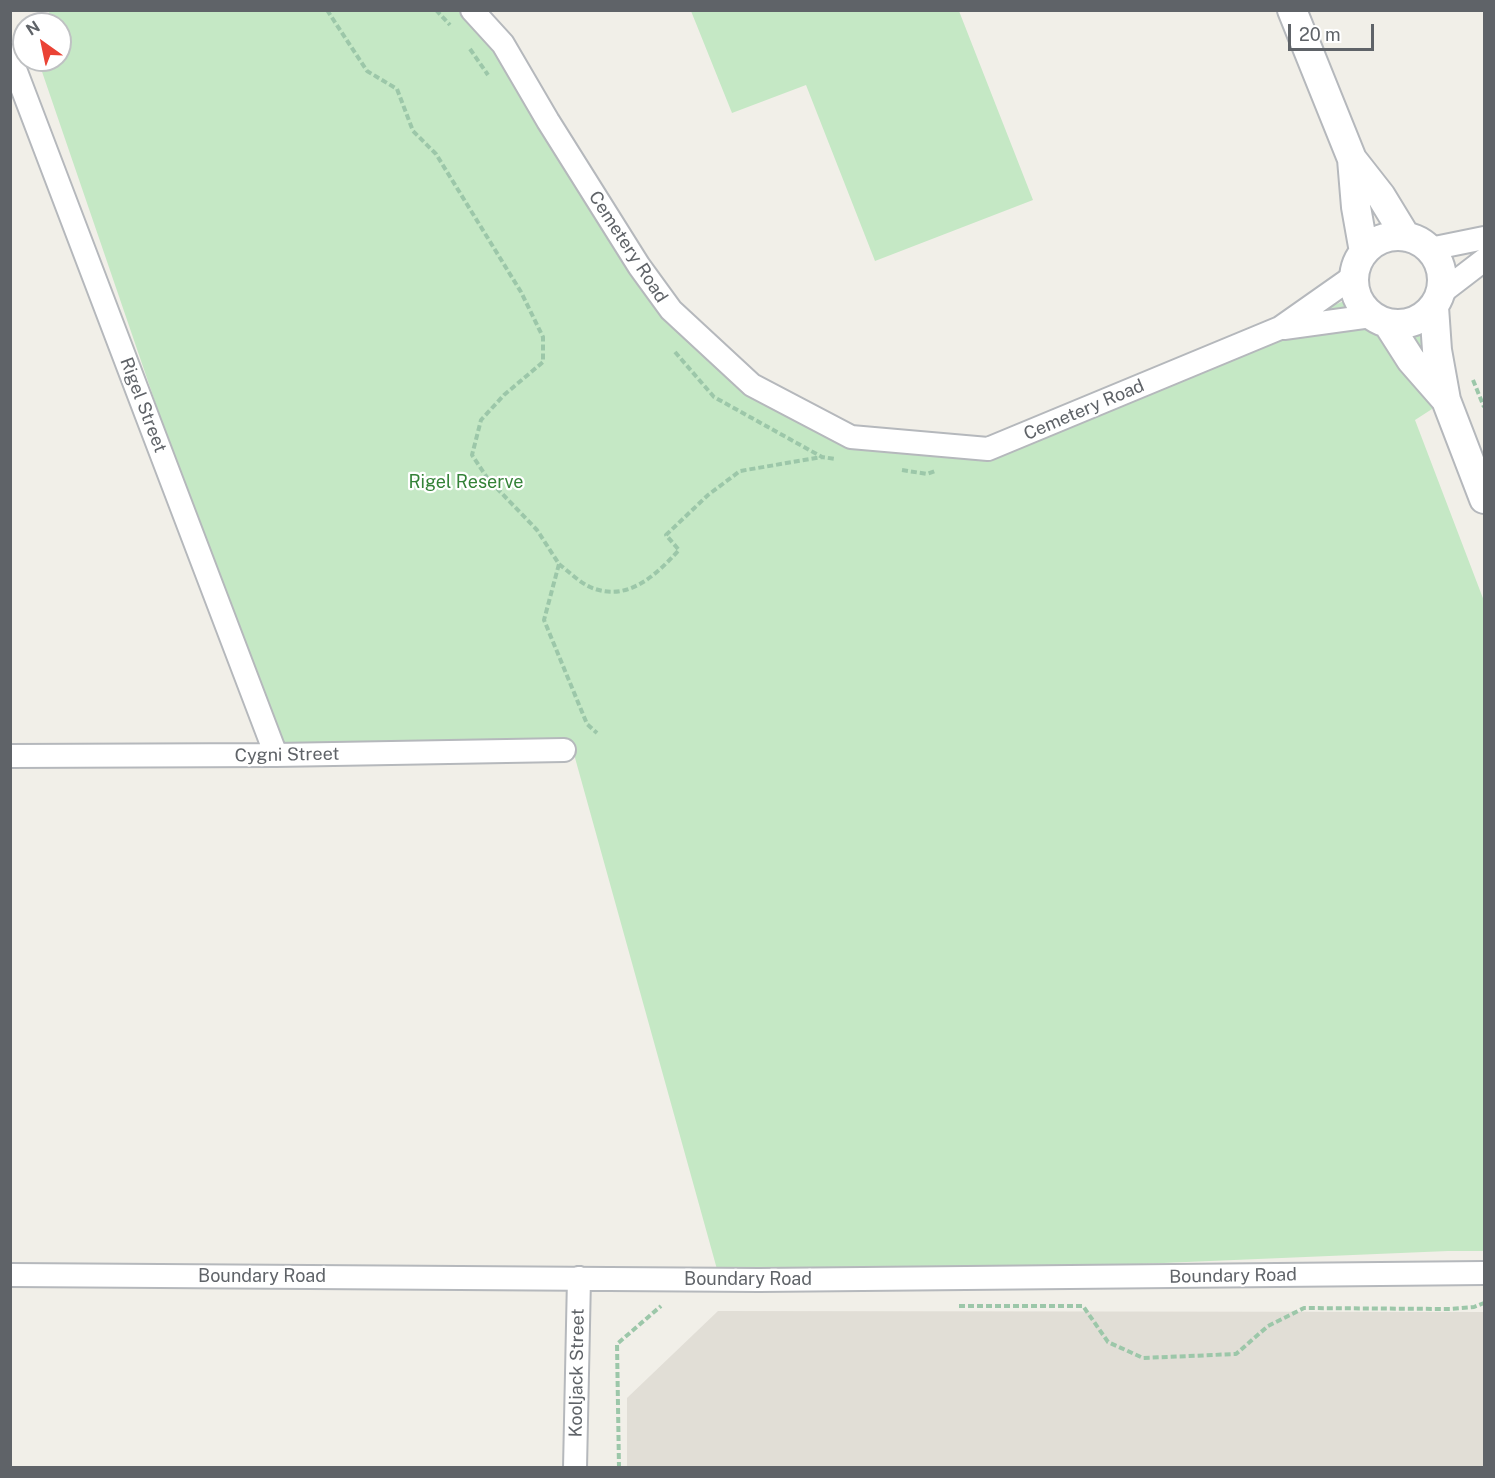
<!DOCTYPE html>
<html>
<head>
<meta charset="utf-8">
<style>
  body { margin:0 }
  #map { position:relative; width:1495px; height:1478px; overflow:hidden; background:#f1efe8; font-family:"Public Sans",sans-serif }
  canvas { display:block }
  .frame { position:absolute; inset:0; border:12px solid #5f6368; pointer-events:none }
  .north { position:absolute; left:12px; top:12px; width:60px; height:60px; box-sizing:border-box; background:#fff; border:2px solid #bfc1c3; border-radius:50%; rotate:327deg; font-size:16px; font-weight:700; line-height:24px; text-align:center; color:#5f6368 }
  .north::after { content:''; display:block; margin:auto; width:21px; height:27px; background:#ea4335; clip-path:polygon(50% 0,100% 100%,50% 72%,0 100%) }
  .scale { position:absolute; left:1288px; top:24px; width:86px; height:27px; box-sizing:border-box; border:3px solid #5f6368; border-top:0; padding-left:8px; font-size:18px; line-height:21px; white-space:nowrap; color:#5f6368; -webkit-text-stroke:4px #fff; paint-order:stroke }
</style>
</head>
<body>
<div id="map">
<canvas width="1495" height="1478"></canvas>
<div class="frame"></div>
<div class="north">N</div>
<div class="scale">20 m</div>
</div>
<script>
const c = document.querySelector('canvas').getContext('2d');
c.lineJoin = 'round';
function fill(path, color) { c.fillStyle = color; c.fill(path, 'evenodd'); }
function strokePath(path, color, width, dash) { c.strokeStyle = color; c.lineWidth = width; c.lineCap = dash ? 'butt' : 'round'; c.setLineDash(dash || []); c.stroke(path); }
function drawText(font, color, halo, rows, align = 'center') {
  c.font = font + ' "Public Sans",sans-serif'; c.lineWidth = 4.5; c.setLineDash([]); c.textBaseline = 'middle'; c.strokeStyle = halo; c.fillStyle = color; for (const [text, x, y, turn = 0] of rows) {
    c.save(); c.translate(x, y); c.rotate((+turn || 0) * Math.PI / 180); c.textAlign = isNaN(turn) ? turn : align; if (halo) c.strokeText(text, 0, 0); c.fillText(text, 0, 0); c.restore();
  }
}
fill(new Path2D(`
  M718 1311 1484 1312V1467H627V1398Z`), '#e1ded6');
fill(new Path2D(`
  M50 11H472L639 266 752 385 851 437 988 449 1356 296 1365 310 1401 325 1414 322 1446 400 1415 420 1484 601V1251H1448L759 1280H720L572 747 276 755 38 60H60V24H42Z
  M691 11H959L1033 200 875 261 806 85 732 113Z`), '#c5e8c5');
const minor = new Path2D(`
  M472 10 503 44 548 121 639 266 671 310 752 385 851 437 988 449 1280 328 1354 276
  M10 56 276 755
  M1430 249 1484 238
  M1441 293 1484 260
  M1284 328 1371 316
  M10 756 276 755 564 750
  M10 1275 759 1280 1484 1273
  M575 1468 579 1278`);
const tertiary = new Path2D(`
  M1292 10 1352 159 1381 196 1406 237
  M1352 159 1356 207 1364 252
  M1354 280a44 44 0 1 1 88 0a44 44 0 1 1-88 0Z
  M1434 307 1437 350 1446 400 1484 499
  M1388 324 1411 360 1446 400`);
strokePath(minor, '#b5b8bc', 26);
strokePath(tertiary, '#b5b8bc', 32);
strokePath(new Path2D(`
  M327 10 367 71 397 89 413 131 436 154 521 292 543 337V362L504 395 481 420 472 455 488 479 537 530 559 564 544 620 587 724 597 733
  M436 10 450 25
  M470 49 488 75
  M675 352 714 397 822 457 835 459
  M1473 380 1484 407
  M902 470 927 474 935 471
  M559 564C568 571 579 582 590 587 627 603 655 576 679 550L666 535 708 495 740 471 822 457
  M959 1306H1083L1108 1342 1143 1358 1236 1354 1268 1326 1304 1308 1450 1309 1474 1307 1484 1303
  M619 1468 617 1344 661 1306`), '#9cc7a9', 4, [6, 3]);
strokePath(minor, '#fff', 22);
strokePath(tertiary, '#fff', 28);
drawText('18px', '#5f6368', '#fff', [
  ["Cemetery Road",628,247,57],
  ["Rigel Street",143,405,69],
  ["Cemetery Road",1084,410,-23],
  ["Cygni Street",287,755,-1],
  ["Boundary Road",262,1276],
  ["Boundary Road",1233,1276,-1],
  ["Boundary Road",748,1279],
  ["Kooljack Street",577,1373,-89]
]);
drawText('18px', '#348238', '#fff', [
  ["Rigel Reserve",466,482]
]);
</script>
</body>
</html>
